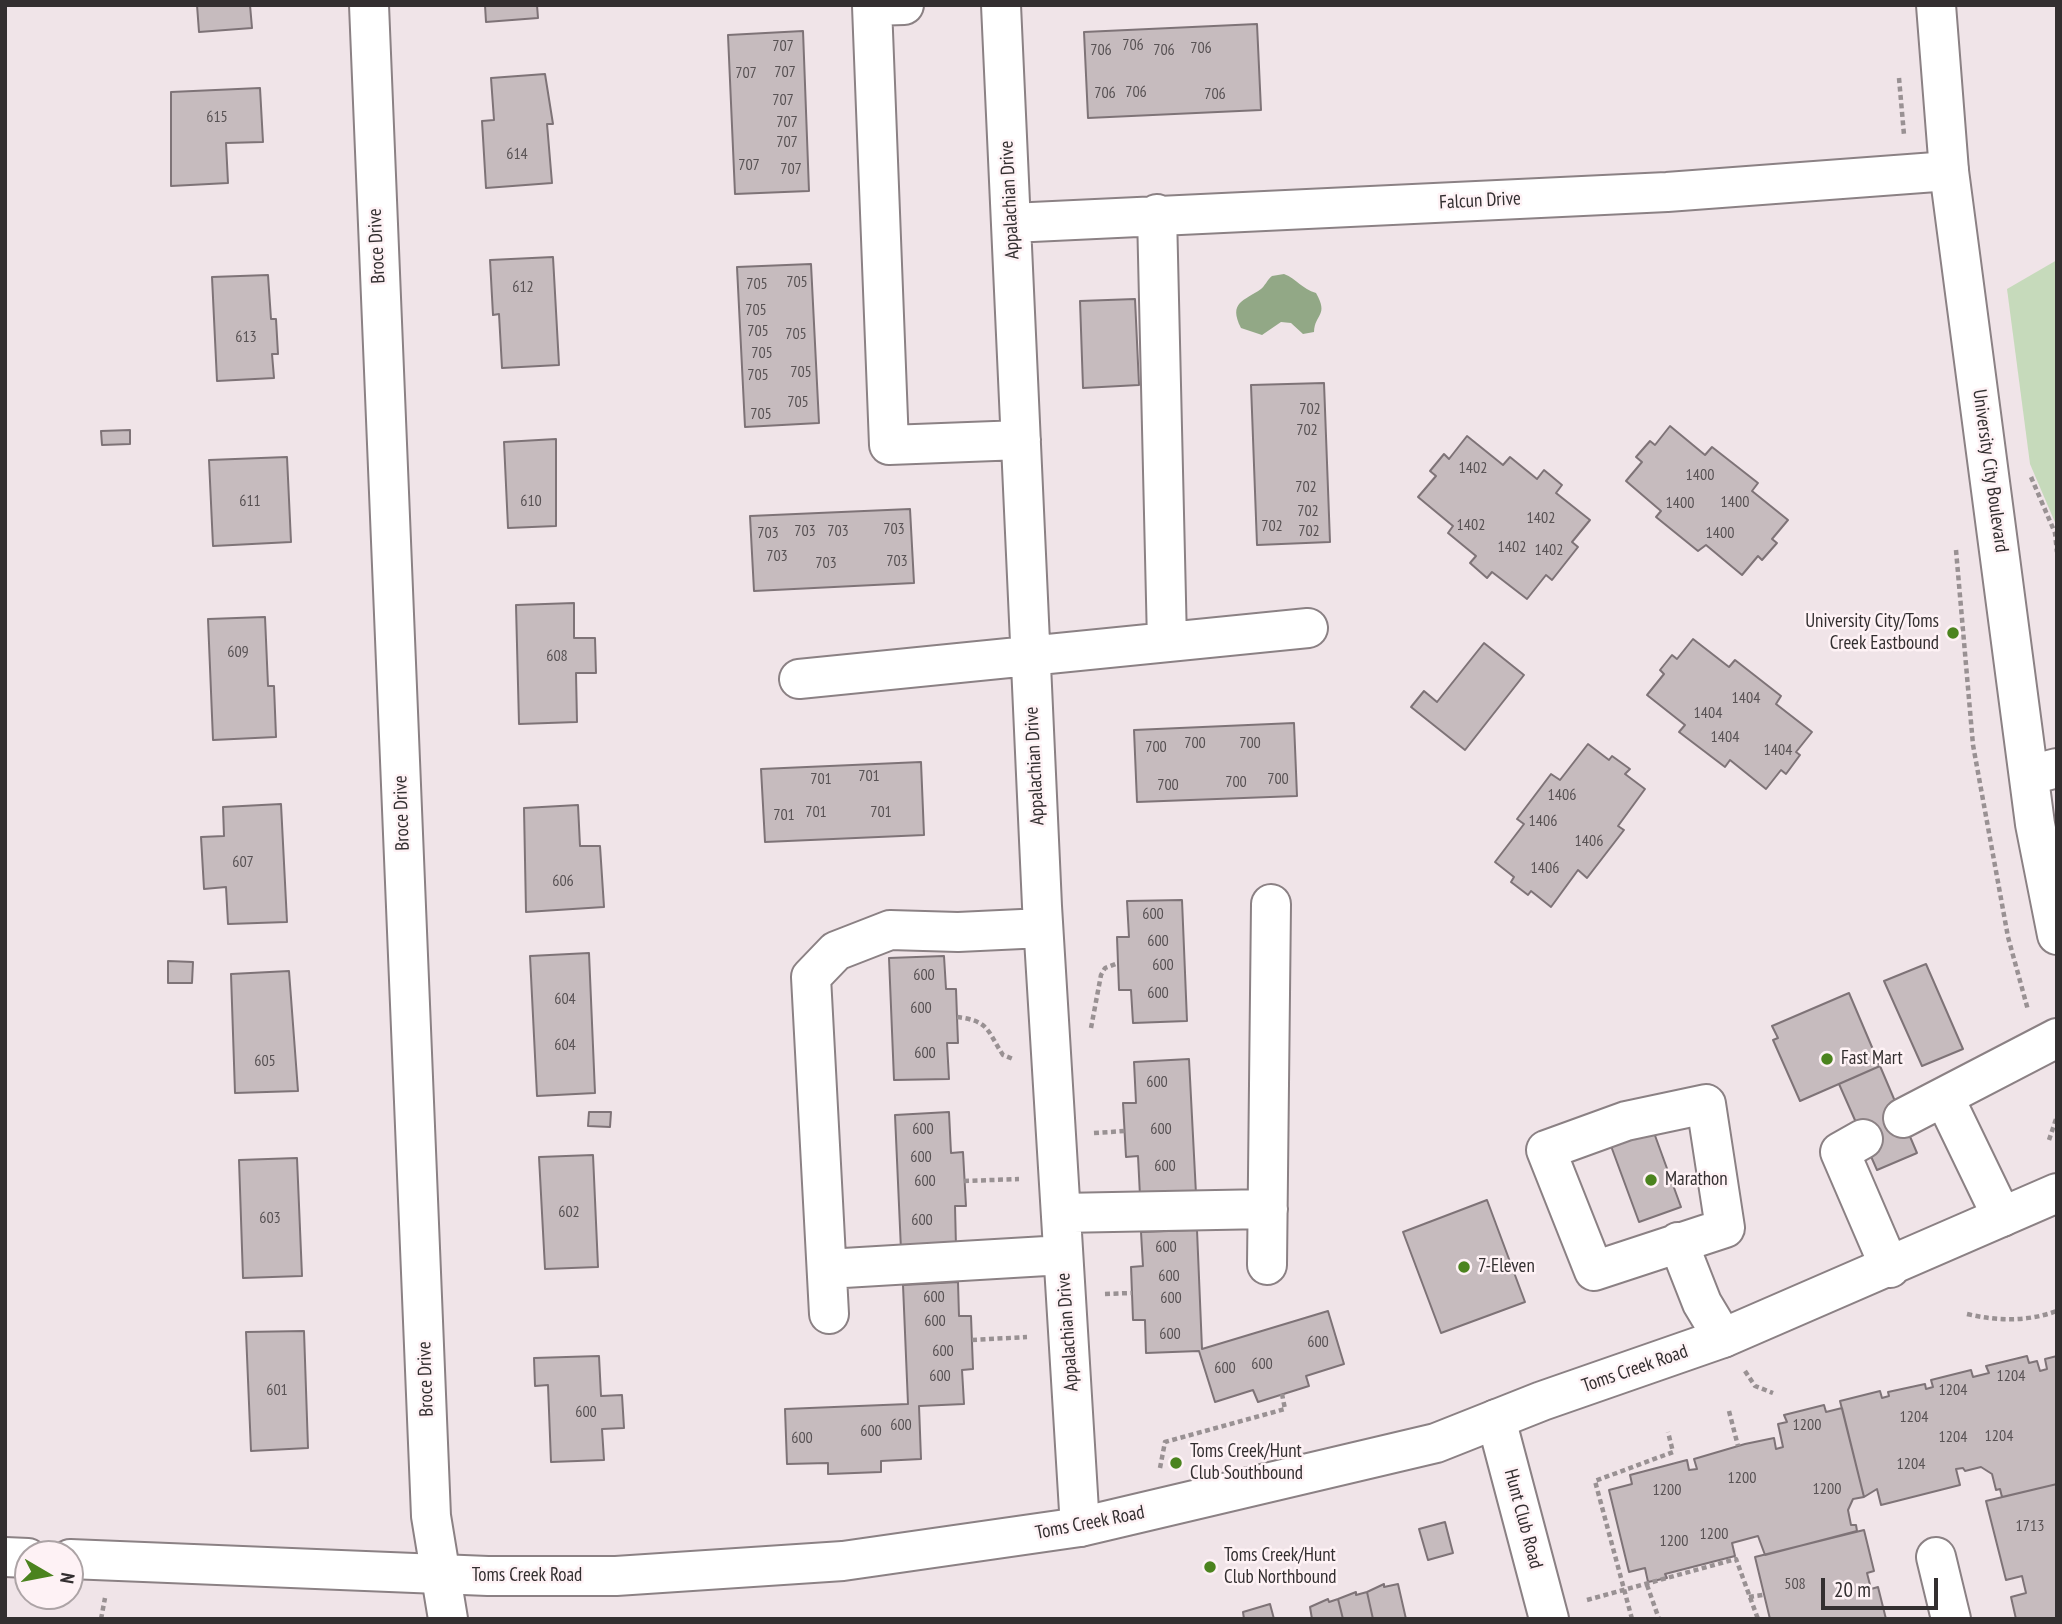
<!DOCTYPE html>
<html>
<head>
<meta charset="utf-8">
<style>
  body { margin:0 }
  #map { position:relative; width:2062px; height:1624px; overflow:hidden; background:#f0e4e8; font-family:"PT Sans Narrow",sans-serif }
  canvas { display:block }
  .frame { position:absolute; inset:0; border:7px solid #332f30; pointer-events:none }
  .north { position:absolute; left:14px; top:1540px; width:70px; height:70px; box-sizing:border-box; background:#fef2f5; border:2px solid #ada4a6; border-radius:50%; rotate:100deg; font-size:19px; font-weight:700; line-height:28px; text-align:center; color:#332f30 }
  .north::after { content:''; display:block; margin:auto; width:24px; height:32px; background:#4b831e; clip-path:polygon(50% 0,100% 100%,50% 72%,0 100%) }
  .scale { position:absolute; left:1821px; top:1578px; width:117px; height:32px; box-sizing:border-box; border:4px solid #332f30; border-top:0; padding-left:9px; font-size:21px; line-height:24px; white-space:nowrap; color:#332f30; -webkit-text-stroke:5px #fef2f5; paint-order:stroke }
</style>
</head>
<body>
<div id="map">
<canvas width="2062" height="1624"></canvas>
<div class="frame"></div>
<div class="north">N</div>
<div class="scale">20 m</div>
</div>
<script>
const c = document.querySelector('canvas').getContext('2d');
c.lineJoin = 'round';
function fill(path, color) { c.fillStyle = color; c.fill(path, 'evenodd'); }
function strokePath(path, color, width, dash) { c.strokeStyle = color; c.lineWidth = width; c.lineCap = dash ? 'butt' : 'round'; c.setLineDash(dash || []); c.stroke(path); }
function drawText(font, color, halo, rows, align = 'center') {
  c.font = font + ' "PT Sans Narrow",sans-serif'; c.lineWidth = 5; c.setLineDash([]); c.textBaseline = 'middle'; c.strokeStyle = halo; c.fillStyle = color; for (const [text, x, y, turn = 0] of rows) {
    c.save(); c.translate(x, y); c.rotate((+turn || 0) * Math.PI / 180); c.textAlign = isNaN(turn) ? turn : align; if (halo) c.strokeText(text, 0, 0); c.fillText(text, 0, 0); c.restore();
  }
}
fill(new Path2D(`
  M2057 260V527L2030 464 2007 289Z`), '#c6dabb');
fill(new Path2D(`
  M1284 274C1297 279 1302 289 1316 293 1329 316 1315 313 1314 332L1303 334 1291 323 1281 322 1262 335 1241 328C1228 302 1244 301 1261 289 1265 286 1267 280 1272 276Z`), '#92a886');
const building = new Path2D(`
  M197 5H250L252 28 199 32Z
  M485 5H537L538 18 486 22Z
  M1257 24 1261 110 1088 118 1084 32Z
  M803 31 809 191 735 194 728 35Z
  M545 74 553 124H547L552 183 486 188 482 121 494 120 491 78Z
  M260 88 263 142 226 143 228 183 171 186V92Z
  M553 257 559 365 502 368 499 314 493 315 490 260Z
  M811 264 819 423 745 427 737 267Z
  M268 275 271 319H276L278 354H272L274 378 217 381 212 277Z
  M1135 299 1139 385 1083 388 1080 301Z
  M1324 383 1330 542 1257 545 1251 385Z
  M1670 426 1705 455 1712 447 1758 483 1752 491 1788 520 1772 539 1777 543 1762 560 1758 556 1742 575 1706 545 1698 551 1656 517 1661 511 1626 481 1642 462 1636 457 1650 441 1655 445Z
  M130 430V444L102 445 101 431Z
  M1467 436 1503 465 1510 457 1537 479 1544 470 1562 485 1556 493 1590 520 1572 542 1578 547 1552 580 1546 575 1527 599 1492 572 1487 578 1470 563 1476 556 1448 533 1453 526 1418 497 1436 476 1430 471 1444 454 1449 459Z
  M556 439V526L508 528 504 442Z
  M287 457 291 542 213 546 209 460Z
  M910 509 914 583 754 591 750 516Z
  M574 603V638H595L596 673H576L577 722 519 724 516 605Z
  M265 617 268 686H274L276 737 213 740 208 619Z
  M1693 639 1729 667 1735 660 1781 696 1776 704 1812 732 1796 752 1800 755 1786 774 1781 770 1766 789 1730 760 1725 767 1679 732 1685 725 1647 695 1664 674 1660 670 1672 655 1677 659Z
  M1484 643 1524 675 1465 750 1411 707 1424 691 1437 702Z
  M1294 723 1297 796 1137 802 1134 730Z
  M1588 744 1609 760 1612 756 1630 769 1625 774 1645 789 1618 826 1624 830 1587 878 1578 870 1551 907 1531 891 1528 895 1511 882 1514 877 1495 862 1524 824 1517 819 1551 774 1560 780Z
  M921 762 924 835 765 842 761 769Z
  M281 804 287 922 228 924 226 887 204 889 201 837 224 836 223 807Z
  M578 805 580 846H600L604 907 526 912 524 808Z
  M1182 900 1187 1021 1133 1023 1131 990H1119L1117 937H1129L1127 901Z
  M589 953 595 1093 537 1096 530 956Z
  M944 956 946 989H956L957 1017 958 1043H947L949 1079 894 1080 889 958Z
  M168 961 193 962 192 983H168Z
  M1926 964 1963 1049 1922 1066 1884 981Z
  M289 971 298 1091 235 1093 231 974Z
  M1849 993 1880 1066 1800 1101 1773 1040 1778 1038 1772 1026Z
  M1189 1059 1196 1194 1140 1196 1138 1156 1126 1157 1123 1103H1136L1134 1062Z
  M1880 1066 1917 1153 1877 1170 1839 1084Z
  M589 1112H611L610 1127 588 1126Z
  M949 1112 951 1153 963 1152 966 1206H955L956 1247 901 1250 895 1115Z
  M1653 1130 1681 1207 1639 1222 1611 1146Z
  M593 1155 598 1267 545 1269 539 1157Z
  M297 1158 302 1276 243 1278 239 1160Z
  M1487 1200 1525 1302 1441 1333 1403 1232Z
  M1197 1230 1202 1349 1328 1311 1344 1364 1306 1376 1309 1386 1258 1402 1253 1390 1215 1402 1199 1351 1146 1353 1145 1320H1133L1131 1267 1143 1266 1141 1232Z
  M958 1282 959 1316H971L973 1369 962 1370 964 1404 919 1406 921 1459 881 1461V1472L828 1474V1463L787 1464 785 1409 908 1404 903 1285Z
  M304 1331 308 1448 251 1451 246 1332Z
  M599 1356 601 1396 622 1395 624 1428 602 1429 604 1460 551 1462 548 1385 535 1386 534 1358Z
  M2027 1356 2029 1363 2037 1361 2040 1371 2047 1369 2045 1359 2057 1356V1484L2002 1497 2000 1489 1996 1490 1992 1474 1981 1467 1965 1471 1963 1468 1956 1469 1960 1485 1881 1505 1877 1489 1864 1497 1840 1401 1880 1391 1882 1398 1889 1396 1888 1392 1925 1384 1926 1389 1933 1387 1931 1380 1971 1370 1973 1377 1989 1373 1986 1366Z
  M1824 1405 1826 1412 1842 1408 1864 1497 1853 1499 1848 1510 1851 1525H1856L1857 1531 1765 1555 1758 1536 1732 1543 1735 1556 1665 1574 1667 1578 1648 1582 1645 1568 1629 1572 1609 1490 1632 1484 1630 1475 1687 1460 1689 1470 1697 1469 1694 1459 1745 1444 1774 1438 1776 1449 1783 1447 1778 1424 1787 1422 1784 1415Z
  M2057 1484V1619H2016L2011 1597 2026 1593 2022 1576 2006 1580 1986 1501Z
  M1445 1522 1453 1553 1428 1560 1419 1529Z
  M1864 1530 1874 1571 1867 1573 1871 1589 1878 1587 1886 1619H1770L1755 1557Z
  M1384 1584V1587L1398 1584 1406 1619H1373L1367 1592Z
  M1356 1592V1595L1367 1592 1373 1619H1343L1338 1599Z
  M1328 1599 1329 1602 1338 1599 1343 1619H1312L1310 1607Z
  M1270 1604 1274 1619H1244L1243 1612Z`);
fill(building, '#c6bbbe');
strokePath(building, '#7e7377', 2);
const minor = new Path2D(`
  M369 5 431 1516 448 1619
  M904 5 872 6 889 445 1021 440
  M1001 5 1042 906 1080 1527
  M1157 214 1167 642
  M1011 223 1667 192 1949 171
  M799 679 1308 628
  M2030 775 2057 768
  M1944 1097 2002 1217
  M1706 1104 1725 1228 1594 1271 1546 1150 1626 1121Z
  M1903 1118 2057 1038
  M1863 1139 1840 1152 1890 1268
  M1061 1213 1268 1209
  M1678 1242 1702 1303 1723 1338
  M1267 1265 1271 904
  M827 1269 1063 1255
  M829 1314 811 977 836 951 890 930 958 932 1043 928
  M1496 1419 1549 1619
  M1936 1557 1951 1619`);
const major = new Path2D(`
  M1936 5 1949 171 2035 824 2057 935
  M5 1557 28 1558
  M70 1559 488 1576H616L843 1561 1080 1527 1436 1443 1542 1401 1723 1338 2057 1193`);
strokePath(minor, '#8b8184', 42);
strokePath(major, '#8b8184', 42);
strokePath(new Path2D(`
  M1899 78 1904 135
  M2031 477 2055 533 2057 552
  M1956 550 1973 745 2008 937 2028 1010
  M957 1017C990 1021 987 1031 1003 1055L1013 1059
  M1091 1028 1101 975 1105 968 1118 963
  M1094 1133 1125 1131
  M2049 1140 2057 1116
  M964 1181 1019 1179
  M1105 1294 1132 1293
  M1967 1314C1998 1321 2026 1322 2057 1311
  M972 1340 1027 1337
  M1745 1371 1755 1386 1773 1393
  M1729 1411 1738 1446
  M1160 1468 1165 1442 1285 1409 1282 1394
  M1647 1585 1659 1619
  M1749 1597 1763 1595
  M1587 1600 1736 1559 1758 1619
  M101 1619 105 1598
  M1632 1619 1595 1481 1673 1452 1668 1432`), '#999193', 4.5, [5, 3.5]);
strokePath(minor, '#fff', 38);
strokePath(major, '#fff', 38);
for (const [x, y, r, color] of [
  [1953,633,7,"#4b831e"],
  [1827,1059,7,"#4b831e"],
  [1651,1180,7,"#4b831e"],
  [1464,1267,7,"#4b831e"],
  [1176,1463,7,"#4b831e"],
  [1210,1567,7,"#4b831e"]
]) { const dot = new Path2D(); dot.arc(x, y, r, 0, 2 * Math.PI); c.fillStyle = color; c.fill(dot); strokePath(dot, '#fef2f5', 2.5); }
drawText('16px', '#585254', null, [
  ["706",1133,45],
  ["707",783,46],
  ["706",1201,48],
  ["706",1101,50],
  ["706",1164,50],
  ["707",785,72],
  ["707",746,73],
  ["706",1136,92],
  ["706",1105,93],
  ["706",1215,94],
  ["707",783,100],
  ["615",217,117],
  ["707",787,122],
  ["707",787,142],
  ["614",517,154],
  ["707",749,165],
  ["707",791,169],
  ["705",797,282],
  ["705",757,284],
  ["612",523,287],
  ["705",756,310],
  ["705",758,331],
  ["705",796,334],
  ["613",246,337],
  ["705",762,353],
  ["705",801,372],
  ["705",758,375],
  ["705",798,402],
  ["702",1310,409],
  ["705",761,414],
  ["702",1307,430],
  ["1402",1473,468],
  ["1400",1700,475],
  ["702",1306,487],
  ["611",250,501],
  ["610",531,501],
  ["1400",1735,502],
  ["1400",1680,503],
  ["702",1308,511],
  ["1402",1541,518],
  ["1402",1471,525],
  ["702",1272,526],
  ["703",894,529],
  ["703",805,531],
  ["703",838,531],
  ["702",1309,531],
  ["703",768,533],
  ["1400",1720,533],
  ["1402",1512,547],
  ["1402",1549,550],
  ["703",777,556],
  ["703",897,561],
  ["703",826,563],
  ["609",238,652],
  ["608",557,656],
  ["1404",1746,698],
  ["1404",1708,713],
  ["1404",1725,737],
  ["700",1195,743],
  ["700",1250,743],
  ["700",1156,747],
  ["1404",1778,750],
  ["701",869,776],
  ["701",821,779],
  ["700",1278,779],
  ["700",1236,782],
  ["700",1168,785],
  ["1406",1562,795],
  ["701",816,812],
  ["701",881,812],
  ["701",784,815],
  ["1406",1543,821],
  ["1406",1589,841],
  ["607",243,862],
  ["1406",1545,868],
  ["606",563,881],
  ["600",1153,914],
  ["600",1158,941],
  ["600",1163,965],
  ["600",924,975],
  ["600",1158,993],
  ["604",565,999],
  ["600",921,1008],
  ["604",565,1045],
  ["600",925,1053],
  ["605",265,1061],
  ["600",1157,1082],
  ["600",923,1129],
  ["600",1161,1129],
  ["600",921,1157],
  ["600",1165,1166],
  ["600",925,1181],
  ["602",569,1212],
  ["603",270,1218],
  ["600",922,1220],
  ["600",1166,1247],
  ["600",1169,1276],
  ["600",934,1297],
  ["600",1171,1298],
  ["600",935,1321],
  ["600",1170,1334],
  ["600",1318,1342],
  ["600",943,1351],
  ["600",1262,1364],
  ["600",1225,1368],
  ["600",940,1376],
  ["1204",2011,1376],
  ["601",277,1390],
  ["1204",1953,1390],
  ["600",586,1412],
  ["1204",1914,1417],
  ["600",901,1425],
  ["1200",1807,1425],
  ["600",871,1431],
  ["1204",1999,1436],
  ["1204",1953,1437],
  ["600",802,1438],
  ["1204",1911,1464],
  ["1200",1742,1478],
  ["1200",1827,1489],
  ["1200",1667,1490],
  ["1713",2030,1526],
  ["1200",1714,1534],
  ["1200",1674,1541],
  ["508",1795,1584]
]);
drawText('19px', '#332f30', '#fef2f5', [
  ["Appalachian Drive",1010,200,-93],
  ["Falcun Drive",1480,201,-3],
  ["Broce Drive",377,246,-93],
  ["University City Boulevard",1990,471,82],
  ["Appalachian Drive",1035,766,-93],
  ["Broce Drive",402,813,-92],
  ["Appalachian Drive",1068,1332,-94],
  ["Toms Creek Road",1635,1369,-19],
  ["Broce Drive",426,1379,-92],
  ["Hunt Club Road",1523,1519,75],
  ["Toms Creek Road",1090,1523,-11],
  ["Toms Creek Road",527,1576]
]);
drawText('19px', '#332f30', '#fef2f5', [
  ["University City/Toms",1939,622,"right"],
  ["Creek Eastbound",1939,644,"right"],
  ["Fast Mart",1841,1059],
  ["Marathon",1665,1180],
  ["7-Eleven",1478,1267],
  ["Toms Creek/Hunt",1190,1452],
  ["Club Southbound",1190,1474],
  ["Toms Creek/Hunt",1224,1556],
  ["Club Northbound",1224,1578]
], 'left');
</script>
</body>
</html>
